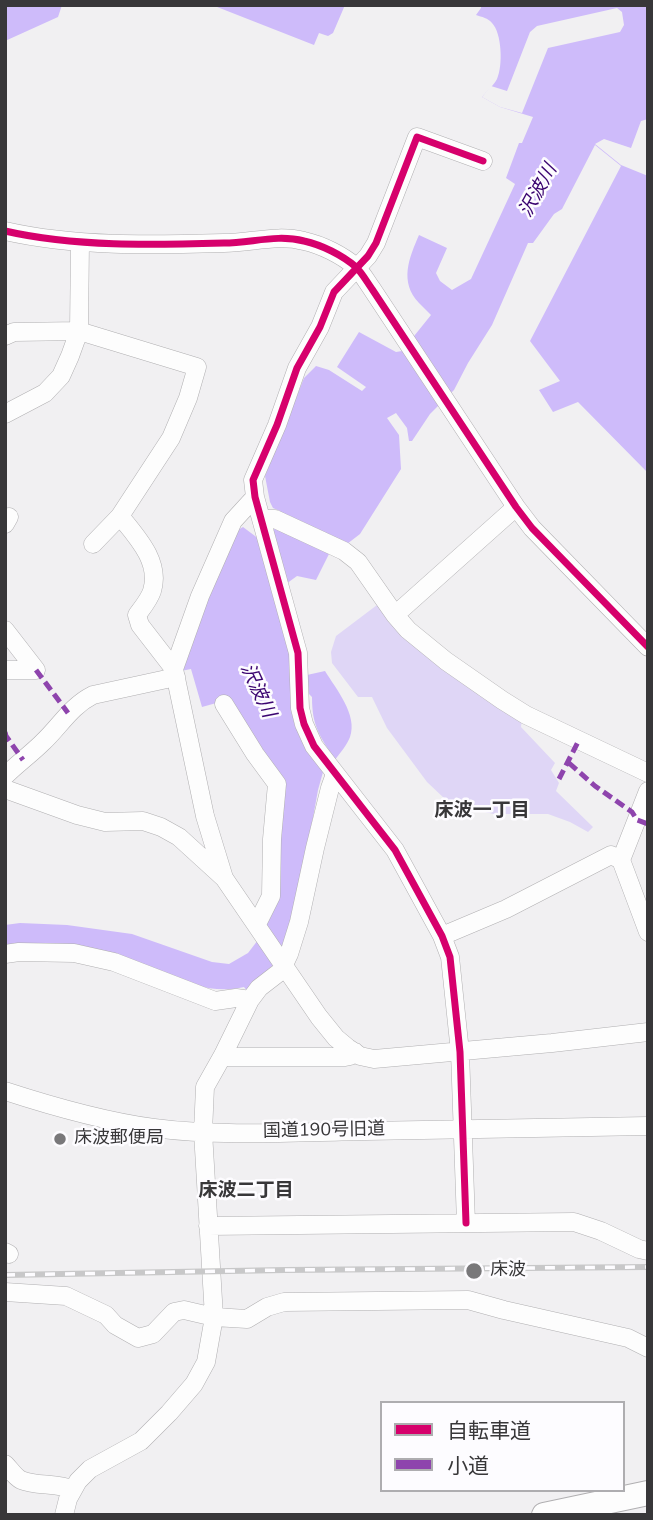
<!DOCTYPE html>
<html>
<head>
<meta charset="utf-8">
<style>
  body { margin:0 }
  #map { position:relative; width:653px; height:1520px; overflow:hidden; background:#f1f0f2; font-family:"Nunito Sans","Noto Sans JP",sans-serif }
  canvas { display:block }
  .frame { position:absolute; inset:0; border:7px solid #383739; pointer-events:none }
  .legend { position:absolute; left:380px; top:1401px; width:245px; height:91px; box-sizing:border-box; background:#fdfcff; border:2px solid #aeadb0; margin:0; padding:9px 12px; list-style:none; font-size:21px; color:#383739 }
  .legend li { display:flex; align-items:center; gap:14px; height:35px }
  .legend b { width:35px; border:2px solid #aeadb0 }
</style>
</head>
<body>
<div id="map">
<canvas width="653" height="1520"></canvas>
<div class="frame"></div>
<ul class="legend">
<li><b style="height:9px;background:#d6006c"></b>自転車道</li>
<li><b style="height:9px;background:#8e44ad"></b>小道</li>
</ul>
</div>
<script>
const c = document.querySelector('canvas').getContext('2d');
c.lineJoin = 'round';
function fill(path, color) { c.fillStyle = color; c.fill(path, 'evenodd'); }
function strokePath(path, color, width, dash) { c.strokeStyle = color; c.lineWidth = width; c.lineCap = dash ? 'butt' : 'round'; c.setLineDash(dash || []); c.stroke(path); }
function drawText(font, color, halo, rows, align = 'center') {
  c.font = font + ' "Nunito Sans","Noto Sans JP",sans-serif'; c.lineWidth = 5; c.setLineDash([]); c.textBaseline = 'middle'; c.strokeStyle = halo; c.fillStyle = color; for (const [text, x, y, turn = 0] of rows) {
    c.save(); c.translate(x, y); c.rotate((+turn || 0) * Math.PI / 180); c.textAlign = isNaN(turn) ? turn : align; if (halo) c.strokeText(text, 0, 0); c.fillText(text, 0, 0); c.restore();
  }
}
fill(new Path2D(`
  M381 602 522 717 521 727 555 763 551 770 559 783 556 791 593 827 588 832 570 822 548 814H494L471 809 445 799 427 782 387 728 372 697H358L332 663 331 652 336 636Z`), '#dfd6f6');
fill(new Path2D(`
  M5 5H62L58 17 5 41Z
  M212 5H345L333 33 328 36 319 33 314 45Z
  M481 5H648V473L578 402 553 412 539 390 560 381 530 341 621 166 595 145 562 209 554 214 533 243H528L492 325 468 363 454 390 430 414 412 441H409L407 428 396 413 387 418 399 435 401 469 360 534 347 544 330 552 316 580 297 576 275 592 307 675 325 671C336 689 358 715 350 737 347 745 340 753 335 760 320 736 312 727 312 697L306 691 292 703 295 726 304 744 323 772 318 790 294 923 273 965 248 992 244 987C216 994 191 984 164 976 114 960 59 935 5 946V925L20 923 67 925 132 934 212 962 229 964 248 953 258 940 274 906 281 840 279 779 227 700 202 707 191 669 181 671 179 666 236 531 243 527 259 539 272 536 280 511 273 508 270 502 265 476 304 378 316 366 329 370 362 391 366 387 337 367 359 332 396 352 402 351 431 315C427 311 423 307 419 303 399 282 409 258 419 235L447 248 436 273 440 281 452 290 471 279 515 184 506 178 519 143H522L533 117 500 107 482 97C487 91 494 85 497 79 503 66 502 33 492 23 488 18 482 17 476 15L481 8Z`), '#cebbfa');
fill(new Path2D(`
  M617 8 622 12 624 25 620 32 548 48 522 113 500 107 482 97 491 86 507 91 530 32 537 26Z
  M648 119V147L646 152 648 153V176L621 165 595 144 604 139 631 148 641 121Z`), '#f1f0f2');
const minor = new Path2D(`
  M5 231C75 247 152 245 224 243 251 243 277 234 304 241 322 245 342 255 356 267 362 273 367 282 372 289L516 507 532 528 648 647
  M5 336 14 332 79 331 197 367 188 398 171 438 120 516C137 537 161 562 152 591 149 600 142 608 137 615L140 625 174 669 205 816 224 878
  M5 414 45 393 61 376 70 356 79 331 80 242
  M262 519H275L344 551 358 562 395 615 408 630 446 661 502 700 526 715 648 773
  M5 524 9 517
  M93 544 120 516
  M395 615 516 507
  M5 630 36 670
  M174 669 200 596 233 521 255 497
  M5 670H36
  M224 704 255 754 277 784 272 839 271 896 257 924
  M5 776C17 764 31 754 43 742 60 726 71 706 93 695L176 677
  M5 789 77 815 105 822 143 821 161 827 179 837 224 878 319 1017 336 1038 348 1048 360 1056 374 1059 552 1043 648 1032
  M621 860 648 791
  M442 936 506 909 611 855 621 860 648 932
  M5 954 19 952 74 953 114 962 215 1001 236 998 250 1000 259 988 281 971 289 954 299 922 315 848 330 788 335 774
  M223 1055 228 1057H345L350 1056 355 1052
  M5 1091C54 1107 103 1121 154 1128 222 1137 298 1132 366 1131 460 1129 554 1128 648 1126
  M466 1223 460 1052 450 957 442 936 395 850 314 746 304 724 300 708 298 653 255 497 253 480 277 425 297 368 320 327 334 292 368 256 376 243 417 137 483 161
  M208 1226 574 1222 601 1231 639 1249 648 1251
  M5 1252 9 1254
  M5 1292 66 1296 106 1315 115 1325 138 1338 153 1334 174 1312 184 1310 214 1317 247 1319 267 1307 284 1302 468 1300 504 1310 628 1338 648 1348
  M5 1464C10 1469 15 1477 21 1480 37 1487 57 1482 73 1490
  M64 1515 68 1499 78 1481 90 1469 141 1441 169 1413 194 1384 206 1362 214 1317 203 1132 205 1087 223 1055 250 1000`);
const highway = new Path2D(`
  M544 1515 648 1493`);
strokePath(minor, '#b0afb1', 19);
strokePath(highway, '#b0afb1', 26);
strokePath(minor, '#fdfdfd', 18);
strokePath(highway, '#fdfdfd', 24);
const rail = new Path2D(`
  M5 1275 285 1270 648 1267`);
strokePath(rail, '#c8c8c9', 6);
strokePath(rail, '#fdfcff', 3.5, [10]);
strokePath(new Path2D(`
  M36 670 68 713
  M5 732 6 736 23 760
  M569 763 595 786 632 812 637 820 648 824
  M559 779 579 740`), '#8e44ad', 5, [10, 5]);
strokePath(new Path2D(`
  M5 231C75 247 152 245 224 243 251 243 277 234 304 241 322 245 342 255 356 267 362 273 367 282 372 289L516 507 532 528 648 647
  M466 1223 460 1052 450 957 442 936 395 850 314 746 304 724 300 708 298 653 255 497 253 480 277 425 297 368 320 327 334 292 368 256 376 243 417 137 483 161`), '#d6006c', 7);
for (const [x, y, r, color] of [
  [60,1139,7,"#79787a"],
  [474,1271,9,"#79787a"]
]) { const dot = new Path2D(); dot.arc(x, y, r, 0, 2 * Math.PI); c.fillStyle = color; c.fill(dot); strokePath(dot, '#fdfcff', 2.5); }
drawText('18px', '#383739', '#fdfcff', [
  ["国道190号旧道",324,1131,-1]
]);
drawText('18px', '#383739', '#fdfcff', [
  ["床波郵便局",74,1139],
  ["床波",490,1271]
], 'left');
drawText('italic 19px', '#3b0571', '#fdfcff', [
  ["沢波川",539,191,-61],
  ["沢波川",257,691,65]
]);
drawText('bold 19px', '#383739', '#fdfcff', [
  ["床波一丁目",482,811],
  ["床波二丁目",246,1191]
]);
</script>
</body>
</html>
